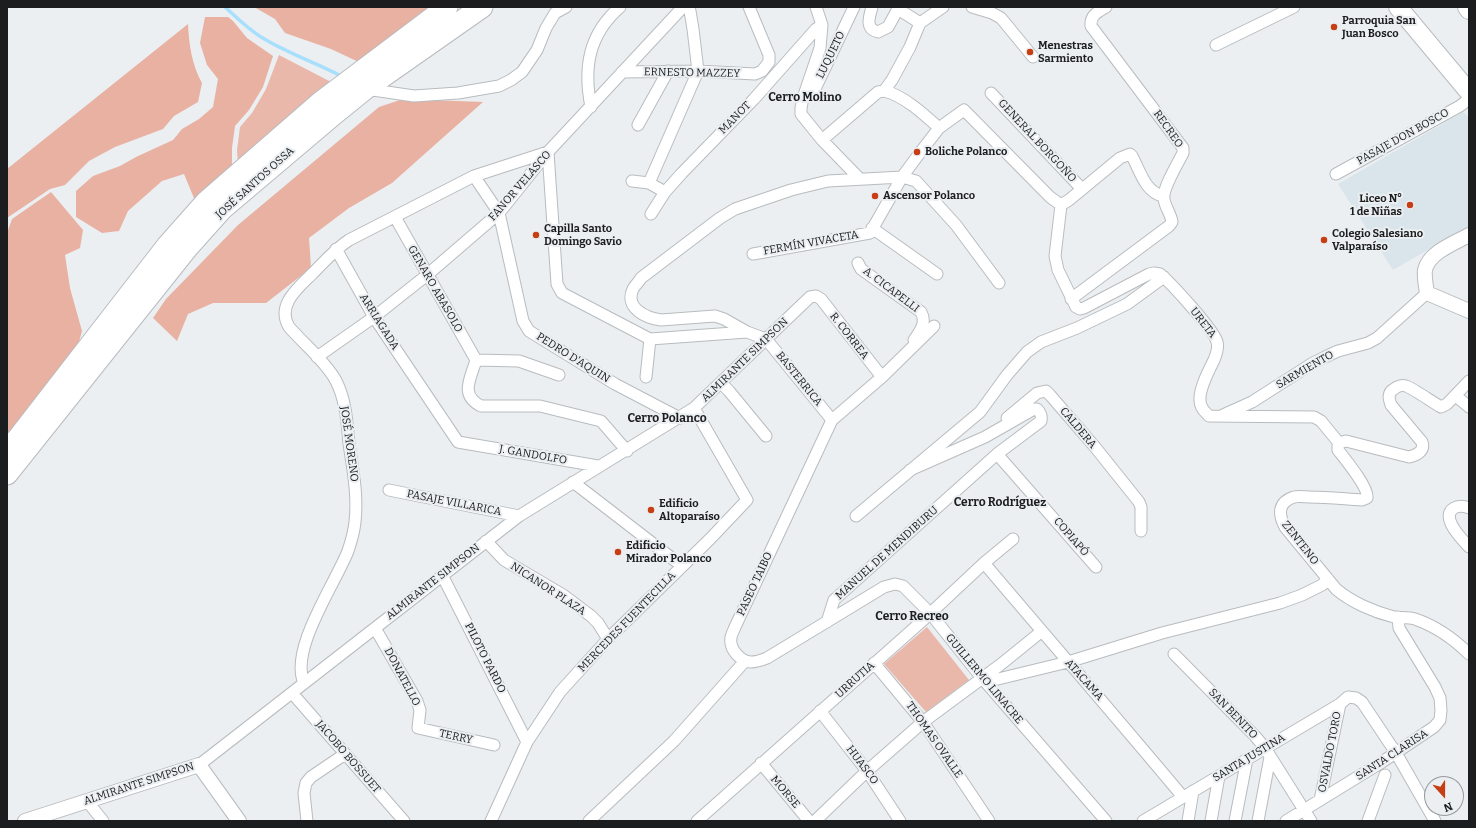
<!DOCTYPE html>
<html>
<head>
<meta charset="utf-8">
<style>
  body { margin:0 }
  #map { position:relative; width:1476px; height:828px; overflow:hidden; background:#ebeff2; font-family:Bitter,serif }
  canvas { display:block }
  .frame { position:absolute; inset:0; border:8px solid #1b1d1e; pointer-events:none }
  .north { position:absolute; left:1424px; top:776px; width:40px; height:40px; box-sizing:border-box; background:#ebeff2; border:1px solid #989b9d; border-radius:50%; rotate:159deg; font-size:11px; font-weight:700; line-height:16px; text-align:center; color:#1b1d1e }
  .north::after { content:''; display:block; margin:auto; width:14px; height:18px; background:#c63e13; clip-path:polygon(50% 0,100% 100%,50% 72%,0 100%) }
</style>
</head>
<body>
<div id="map">
<canvas width="1476" height="828"></canvas>
<div class="frame"></div>
<div class="north">N</div>
</div>
<script>
const c = document.querySelector('canvas').getContext('2d');
c.lineJoin = 'round';
function fill(path, color) { c.fillStyle = color; c.fill(path, 'evenodd'); }
function strokePath(path, color, width, dash) { c.strokeStyle = color; c.lineWidth = width; c.lineCap = dash ? 'butt' : 'round'; c.setLineDash(dash || []); c.stroke(path); }
function drawText(font, color, halo, rows, align = 'center') {
  c.font = font + ' Bitter,serif'; c.lineWidth = 4; c.setLineDash([]); c.textBaseline = 'middle'; c.strokeStyle = halo; c.fillStyle = color; for (const [text, x, y, turn = 0] of rows) {
    c.save(); c.translate(x, y); c.rotate((+turn || 0) * Math.PI / 180); c.textAlign = isNaN(turn) ? turn : align; if (halo) c.strokeText(text, 0, 0); c.fillText(text, 0, 0); c.restore();
  }
}
fill(new Path2D(`
  M1463 112 1469 117V226L1393 270 1338 184Z`), '#d9e5eb');
fill(new Path2D(`
  M279 55 335 84 238 166 237 150 240 127 252 113 266 89Z
  M927 627 969 680 926 712 884 664Z`), '#eab8aa');
fill(new Path2D(`
  M254 7H431L363 64 331 49 285 33 275 19Z
  M205 17H228L233 21 247 38 273 56 263 87 249 110 235 126 232 148V169L196 203 184 174 162 181 128 211 119 231 102 233 76 217V191L93 176 120 166 136 157 173 140 182 129 199 119 213 107 218 79 207 65 200 43Z
  M188 24C189 45 192 65 202 83L198 102 174 116 163 129 115 147 89 161 65 185 50 189 7 218V169Z
  M403 99 483 102 392 183 349 208 309 238 311 268 266 303H213L188 314 177 341 153 318 166 299 238 225 379 107Z
  M51 192 83 230 80 248 65 255 70 288 82 331 76 353 7 440V233L12 219Z`), '#e8b1a1');
strokePath(new Path2D(`
  M225 7C236 17 248 29 261 37 285 52 314 62 339 75`), '#a8dffc', 3.5);
const minor = new Path2D(`
  M816 7 822 25 820 48 803 98 801 108V114L822 140 859 178
  M872 7C869 18 865 29 878 32L888 27 899 7
  M972 7 992 13 1001 18 1033 57
  M898 9 920 23
  M1216 45 1294 7
  M622 72 698 71 755 74 762 71 769 62V55L749 7
  M366 89 414 96 458 93 499 86 511 80 522 72 537 50 546 28 555 13 566 7
  M884 91C903 95 925 115 939 128
  M991 93 1082 189
  M803 98 814 91 854 7
  M591 107C583 67 589 34 620 7
  M638 125 668 71
  M822 140 878 92 884 91 892 80 910 47 920 23 943 7
  M1336 174 1460 106 1469 99
  M474 176 499 213 523 321 529 331 615 384 680 418
  M632 181 649 183 665 192
  M649 183 698 71 693 29 690 11 688 7
  M1163 196C1145 192 1140 171 1132 156L1130 154 1120 158 1069 200 1061 205 1055 256 1058 270 1076 307 1080 309 1084 308 1149 274 1154 273 1160 274C1170 282 1215 331 1217 342 1219 348 1216 355 1214 360 1209 370 1199 389 1200 400 1200 407 1204 411 1209 416L1314 417 1321 421 1339 443
  M651 214 665 192 682 173 754 99 816 29 822 25
  M395 217 476 360
  M872 228 937 274
  M336 249 374 317 458 442 598 466
  M753 254 870 233 902 177 919 154 939 128 964 110 1050 197 1061 205
  M858 263 861 269 921 312C927 323 920 331 914 340
  M1071 299 1169 226 1172 222C1171 214 1165 207 1164 199 1162 189 1178 163 1183 153V148L1091 26C1090 15 1098 12 1106 7
  M934 326 882 377 832 420 735 627C734 630 731 635 731 638 729 649 741 662 751 662 757 662 762 660 767 658L884 587 895 584 903 586 930 613 982 678 1106 821
  M747 332 724 319 715 316 661 320C646 318 624 308 633 289 635 285 639 282 641 278L720 218 735 209 791 190 828 181 902 177 916 181 956 225 999 283
  M317 357 374 317 427 275 499 213 548 152 683 7
  M476 360C471 378 459 395 481 406H540L601 421 627 451
  M476 360 519 361 559 375
  M646 377 650 339
  M1469 381 1447 404 1441 407C1432 402 1414 389 1406 386 1402 385 1397 386 1394 389 1387 393 1389 399 1391 405L1422 442C1425 451 1417 455 1409 457L1346 441 1339 443 1338 446V450C1345 459 1369 488 1367 498L1362 500C1345 499 1327 497 1310 497 1305 497 1299 496 1294 497 1278 502 1278 514 1285 527L1336 589C1351 602 1374 612 1394 617 1401 618 1408 617 1415 619 1435 626 1454 639 1469 654
  M721 383 729 391 766 436
  M1456 396 1469 407
  M1223 415 1252 402 1313 363 1327 356 1338 351 1368 343 1377 338 1427 293
  M1007 418 1037 393 1046 391 1050 395 1095 447 1139 502 1141 507V531
  M997 454 1096 567
  M573 482 682 566
  M389 490 519 516
  M1469 508C1464 506 1459 505 1454 508 1439 517 1463 540 1469 547
  M856 516 980 412 1007 375 1027 352 1041 342 1077 328 1127 304 1164 277
  M486 541 504 560 563 595 591 616 598 623 608 639
  M984 563C1050 641 1117 718 1183 797
  M442 575 527 742
  M827 622 834 600 997 454 1041 421C1042 416 1041 413 1037 409H1034L985 437 910 470
  M375 628 417 701 420 710 418 728 494 745
  M1174 654 1255 736 1265 748 1311 821
  M874 663 923 722 989 821
  M982 678 998 679 1068 662 1162 633 1280 603 1302 595 1322 585 1328 579
  M304 683C289 650 335 584 348 551 351 542 354 532 355 522 358 496 353 470 349 444 347 422 346 399 335 379 324 360 304 344 289 327 276 305 298 288 312 274 324 262 334 250 349 240L474 176 548 152 557 284 562 293 650 339 747 332 766 339 832 420
  M292 693 404 821
  M820 711 867 771 900 821
  M761 763 809 821
  M199 765 519 516 694 408 810 297 816 296 821 299 882 377
  M1320 800 1340 704
  M87 801 103 821
  M307 821 304 793 306 783 311 777 345 754
  M491 821 527 742 560 692 608 639 710 539 747 500 694 408
  M589 821 674 741 745 661
  M697 821 921 622 984 563 1013 539
  M815 821 867 771 923 722 1000 665 1042 631
  M1143 821 1340 704 1348 697 1356 698 1362 702 1396 753 1435 821
  M1188 821 1193 791
  M1211 821 1219 776
  M1235 821 1247 759
  M1258 821 1270 757
  M1286 821 1382 762 1434 727 1440 720 1441 710 1440 698 1435 687 1399 628 1398 617
  M1368 821 1385 775`);
const tertiary = new Path2D(`
  M1469 235C1455 243 1429 252 1425 270 1424 277 1426 286 1427 293L1469 311
  M25 821 199 765 239 821`);
const primary = new Path2D(`
  M1398 7 1469 92
  M1467 7 1469 10`);
const motorway = new Path2D(`
  M7 450 19 437 167 246 206 202 321 102 447 7
  M7 474 188 247 222 209 333 115 365 89 482 7`);
strokePath(minor, '#b8bcbf', 13);
strokePath(tertiary, '#b8bcbf', 16);
strokePath(primary, '#b8bcbf', 20);
strokePath(motorway, '#b8bcbf', 23);
strokePath(minor, '#fff', 11);
strokePath(tertiary, '#fff', 14);
strokePath(primary, '#fff', 18);
strokePath(motorway, '#fff', 21);
for (const [x, y, r, color] of [
  [1334,27,4,"#c63e13"],
  [1030,52,4,"#c63e13"],
  [917,152,4,"#c63e13"],
  [875,196,4,"#c63e13"],
  [1410,205,4,"#c63e13"],
  [536,235,4,"#c63e13"],
  [1324,240,4,"#c63e13"],
  [651,510,4,"#c63e13"],
  [618,552,4,"#c63e13"]
]) { const dot = new Path2D(); dot.arc(x, y, r, 0, 2 * Math.PI); c.fillStyle = color; c.fill(dot); strokePath(dot, '#ebeff2', 1.5); }
drawText('bold 11px', '#1b1d1e', '#ebeff2', [
  ["Parroquia San",1342,21],
  ["Juan Bosco",1342,34],
  ["Menestras",1038,46],
  ["Sarmiento",1038,59],
  ["Boliche Polanco",925,152],
  ["Ascensor Polanco",883,196],
  ["Liceo N°",1402,199,"right"],
  ["1 de Niñas",1402,212,"right"],
  ["Capilla Santo",544,229],
  ["Domingo Savio",544,242],
  ["Colegio Salesiano",1332,234],
  ["Valparaíso",1332,247],
  ["Edificio",659,504],
  ["Altoparaíso",659,517],
  ["Edificio",626,546],
  ["Mirador Polanco",626,559]
], 'left');
drawText('11px', '#1b1d1e', '#ebeff2', [
  ["LUQUETO",831,55,-64],
  ["ERNESTO MAZZEY",692,73,1],
  ["MANOT",735,118,-46],
  ["RECREO",1168,129,55],
  ["PASAJE DON BOSCO",1403,137,-29],
  ["GENERAL BORGOÑO",1037,141,47],
  ["JOSÉ SANTOS OSSA",255,183,-42],
  ["FANOR VELASCO",520,186,-49],
  ["FERMÍN VIVACETA",811,243,-10],
  ["GENARO ABASOLO",435,289,60],
  ["A. CICAPELLI",891,290,37],
  ["ARRIAGADA",379,322,58],
  ["URETA",1203,323,52],
  ["R. CORREA",849,336,52],
  ["PEDRO D'AQUIN",573,358,32],
  ["ALMIRANTE SIMPSON",745,360,-44],
  ["SARMIENTO",1305,370,-30],
  ["BASTERRICA",799,379,51],
  ["CALDERA",1078,428,50],
  ["JOSÉ MORENO",349,444,82],
  ["J. GANDOLFO",533,455,10],
  ["PASAJE VILLARICA",454,503,11],
  ["COPIAPÓ",1071,537,49],
  ["ZENTENO",1300,543,52],
  ["MANUEL DE MENDIBURU",887,553,-42],
  ["ALMIRANTE SIMPSON",433,582,-38],
  ["PASEO TAIBO",755,584,-65],
  ["NICANOR PLAZA",548,589,33],
  ["MERCEDES FUENTECILLA",627,622,-46],
  ["PILOTO PARDO",485,658,63],
  ["DONATELLO",402,677,62],
  ["GUILLERMO LINACRE",984,679,50],
  ["URRUTIA",855,680,-42],
  ["ATACAMA",1084,680,48],
  ["SAN BENITO",1233,714,46],
  ["TERRY",456,737,12],
  ["THOMAS OVALLE",934,740,55],
  ["OSVALDO TORO",1330,752,-79],
  ["SANTA CLARISA",1392,755,-33],
  ["JACOBO BOSSUET",348,757,49],
  ["SANTA JUSTINA",1249,758,-31],
  ["HUASCO",862,765,53],
  ["ALMIRANTE SIMPSON",139,784,-18],
  ["MORSE",785,792,50]
]);
drawText('bold 12px', '#1b1d1e', '#ebeff2', [
  ["Cerro Molino",805,98],
  ["Cerro Polanco",667,419],
  ["Cerro Rodríguez",1000,503],
  ["Cerro Recreo",912,617]
]);
</script>
</body>
</html>
